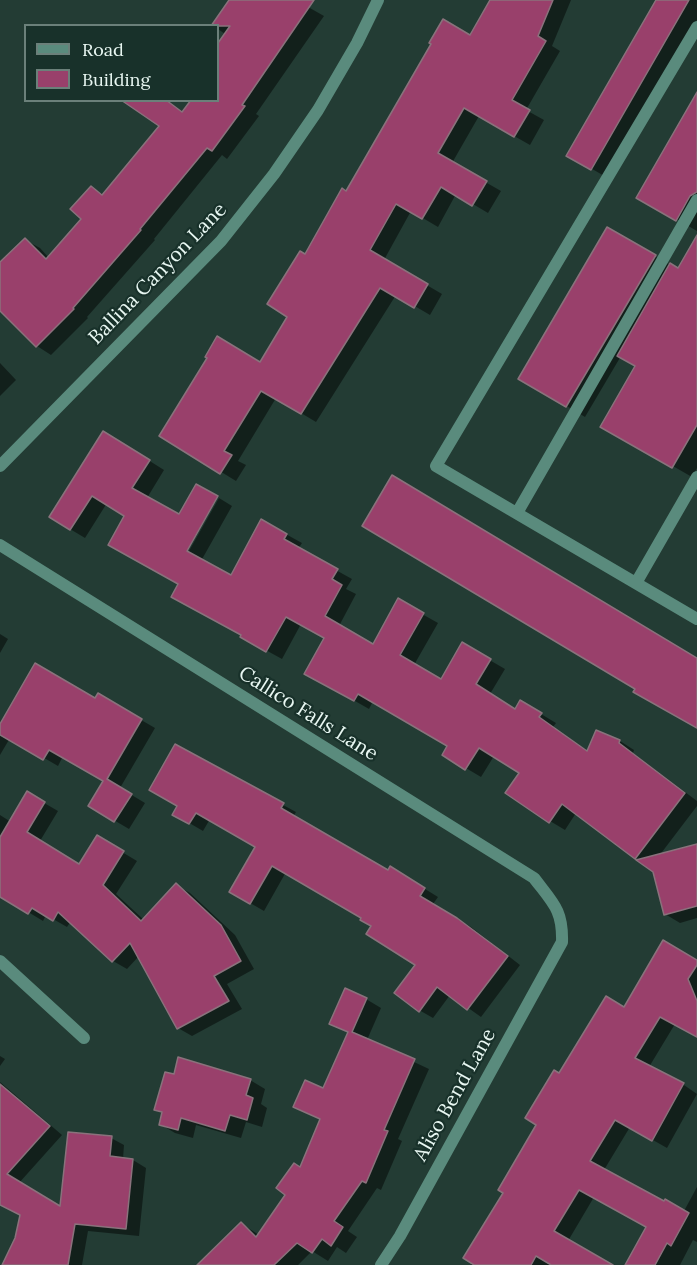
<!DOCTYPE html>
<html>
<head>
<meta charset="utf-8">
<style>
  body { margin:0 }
  #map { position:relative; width:697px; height:1265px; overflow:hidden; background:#233c34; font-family:Lora,serif }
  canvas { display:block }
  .legend { position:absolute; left:24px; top:24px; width:195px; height:78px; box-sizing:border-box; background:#18312a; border:2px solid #6b807a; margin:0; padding:8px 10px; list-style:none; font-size:18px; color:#e8f7f2 }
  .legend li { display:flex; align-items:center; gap:12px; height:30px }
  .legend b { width:30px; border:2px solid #6b807a }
</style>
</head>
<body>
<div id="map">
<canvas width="697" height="1265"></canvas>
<ul class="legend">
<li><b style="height:8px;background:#5a8b7d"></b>Road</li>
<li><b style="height:16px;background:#99406b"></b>Building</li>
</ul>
</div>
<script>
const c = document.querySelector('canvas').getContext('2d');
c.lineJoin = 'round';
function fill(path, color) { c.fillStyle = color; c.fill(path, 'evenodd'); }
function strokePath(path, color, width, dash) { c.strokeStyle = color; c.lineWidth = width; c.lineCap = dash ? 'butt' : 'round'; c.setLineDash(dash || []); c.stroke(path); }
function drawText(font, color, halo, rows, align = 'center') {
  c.font = font + ' Lora,serif'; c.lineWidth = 4.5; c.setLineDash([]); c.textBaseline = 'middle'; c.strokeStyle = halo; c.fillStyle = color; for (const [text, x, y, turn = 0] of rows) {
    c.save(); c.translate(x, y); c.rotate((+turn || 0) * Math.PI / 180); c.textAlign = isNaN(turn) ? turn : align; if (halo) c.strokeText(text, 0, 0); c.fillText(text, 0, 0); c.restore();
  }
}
fill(new Path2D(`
  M230 0H303L301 3 324 16 256 114 259 116 227 159 222 155 154 239 155 240 87 317 88 318 51 355 37 346 0 309V264L25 240 40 248 49 258 83 219 91 187 104 195 161 125 165 100 183 113 218 100V59L226 47 225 34 218 29V26Z
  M492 0H571L552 46 560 51 526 110 544 120 530 145 479 116 452 163 501 191 488 213 456 194 438 227 411 211 384 260 442 294 430 315 396 295 316 422 276 398 238 461 246 465 236 481 161 435 261 364 289 316 305 256 347 193 471 37Z
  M658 0H697V20L606 177 568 155Z
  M697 95V231L638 197Z
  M608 229 679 270 697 238V468L692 477 603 426 637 366 621 356 585 417 520 378Z
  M0 363 16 380 0 396Z
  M118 441 164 470 147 498 182 557 185 558 219 498 232 506 201 561 231 577 262 521 302 543 298 549 352 579 346 589 356 594 339 626 373 646 399 601 438 623 414 665 441 681 462 644 505 669 490 694 516 710 536 711 556 723 553 727 589 752 597 732 620 741 634 750 633 753 697 801V806L659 856 697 846V918L680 923 665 914 654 871 576 813 565 830 550 821 521 772 494 756 481 777 444 755 450 745 373 701 369 709 306 673 326 638 301 624 282 659 242 637 243 635 180 583 126 515 107 503 85 538 70 529Z
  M0 634 8 639 0 653Z
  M98 695 155 728 120 788 145 803 129 829 90 806 105 780 63 756 58 766 10 738 0 755V722L2 723 96 700Z
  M175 746 296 812 293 817 388 872 404 876 438 897 433 904 471 927 520 965 481 1017 450 995 433 1018 419 1010 417 964 363 918 286 872 264 911 231 892 258 847 210 819 203 831 174 814 179 805Z
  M27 793 58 811 40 841 80 865 97 837 137 861 116 894 144 920 176 885 190 893 235 935 254 969 227 984 242 1009 192 1036 178 1028 139 956 127 969 113 961 71 921 67 927 46 915 43 921 0 895V815L11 822Z
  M697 962V1036L675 1024 649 1067 684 1085 697 1094 667 1148 630 1127 604 1170 594 1197 568 1241 610 1265 551 1263 550 1265H471L538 1125 559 1075 625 1009Z
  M366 999 381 1008 367 1040 429 1069 398 1139 402 1141 381 1190 377 1188 348 1231 357 1237 346 1253 337 1247 328 1261 312 1251 298 1265H199L242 1224 259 1235 288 1195 321 1120 295 1107 324 1090 349 1033 331 1023Z
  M0 1056 5 1059 0 1066Z
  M250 1080 265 1089 261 1104 267 1108 262 1127 246 1122 241 1138 196 1125 193 1138 175 1133 160 1124 163 1113 156 1109Z
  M0 1082 62 1135 19 1183 62 1208 111 1138 124 1145 123 1159 133 1160 146 1168 139 1236 88 1231 82 1265H66L22 1215 0 1198Z
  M697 1187V1242L693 1240 680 1265H627L684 1211Z`), '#0007');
const building = new Path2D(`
  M229 0H314L242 105 245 106 212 151 207 148 140 229 141 230 73 308 74 309 36 347 0 311V262L25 238 46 259 81 219 70 209 91 186 102 195 159 126 121 100H166L182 112 191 100H218V43L230 26H211Z
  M490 0H553L538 36 546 41 512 100 530 110 514 137 464 108 438 153 487 181 472 206 441 187 422 219 396 204 370 250 428 284 414 308 380 288 301 414 261 391 224 451 232 455 220 474 159 436 207 358 205 357 217 336 260 362 287 317 267 304 300 251 305 254 342 188 346 191 431 44 429 43 443 19 470 35Z
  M656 0H689L591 170 566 156Z
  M697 92V192L690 196 676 221 636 198Z
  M607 227 656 255 566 407 518 379Z
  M697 235V425L672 468 600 427 635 366 617 356 670 263 678 268Z
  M103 431 150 460 132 488 179 514 196 484 218 496 187 551 231 575 261 519 287 534 284 539 338 569 332 579 342 585 325 616 373 644 398 598 424 613 400 655 441 679 462 642 491 659 476 684 515 709 520 700 542 713 539 717 587 751 596 730 620 740 619 743 685 793 635 859 562 804 549 823 505 793 519 773 479 748 465 770 442 755 447 746 358 694 354 701 304 674 324 638 286 617 266 652 240 637 241 635 171 597 178 584 108 545 124 516 92 496 70 530 49 517Z
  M392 475 697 658V728L633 692 635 689 362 526Z
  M35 663 95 698 98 693 142 719 107 779 132 794 114 822 88 806 103 781 49 750 43 760 0 735V724Z
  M175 744 284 803 281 808 388 870 390 866 425 888 420 896 457 918 508 956 467 1010 437 987 419 1012 394 993 415 965 366 934 371 926 360 920 361 918 272 866 250 904 229 892 255 847 196 813 189 824 172 815 177 806 149 790Z
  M27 791 45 802 27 832 79 864 97 835 124 851 103 885 141 921 176 883 221 925 241 961 214 976 229 1001 177 1029 130 943 112 962 58 912 53 921 32 908 28 914 0 897V837Z
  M697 844V906L664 915 653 872 636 860Z
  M663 940 697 960V965L688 979 697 1001V1037L660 1017 635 1058 684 1083 652 1141 615 1120 590 1161 664 1201 665 1199 689 1213 671 1246 667 1243 655 1265H625L646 1227 579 1190 554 1231 613 1265H551L536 1256 531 1265H474L463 1258 503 1193 498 1190 536 1125 525 1118 554 1070 559 1073 606 996 624 1007Z
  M345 988 367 998 352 1032 415 1059 384 1130 388 1131 366 1183 362 1181 334 1221 343 1227 331 1246 322 1239 312 1253 297 1243 274 1265H197L241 1222 256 1237 285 1195 276 1188 294 1163 300 1167 320 1119 293 1107 305 1080 323 1088 348 1032 329 1024Z
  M178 1057 251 1079 246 1095 253 1098 247 1120 230 1115 225 1131 181 1118 178 1130 159 1125 162 1112 154 1110 165 1072 174 1074Z
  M0 1084 50 1126 7 1174 60 1206 68 1132 112 1136 110 1156 133 1159 126 1229 75 1224 68 1265H2L15 1238 20 1215 0 1205Z`);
fill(building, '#99406b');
strokePath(building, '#8a727c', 1.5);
strokePath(new Path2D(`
  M697 27 436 466 697 619
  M517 513 697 200
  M636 583 697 477`), '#5a8b7d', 12);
strokePath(new Path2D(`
  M0 466 221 241 274 174 318 110 357 43 378 0
  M0 545 534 878C553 903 563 910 562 942L400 1236 381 1265
  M0 961 84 1038`), '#5a8b7d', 12);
drawText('20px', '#e8f7f2', '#18312a', [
  ["Ballina Canyon Lane",158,274,-46],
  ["Callico Falls Lane",308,714,32],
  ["Aliso Bend Lane",455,1095,-61]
]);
</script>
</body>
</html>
